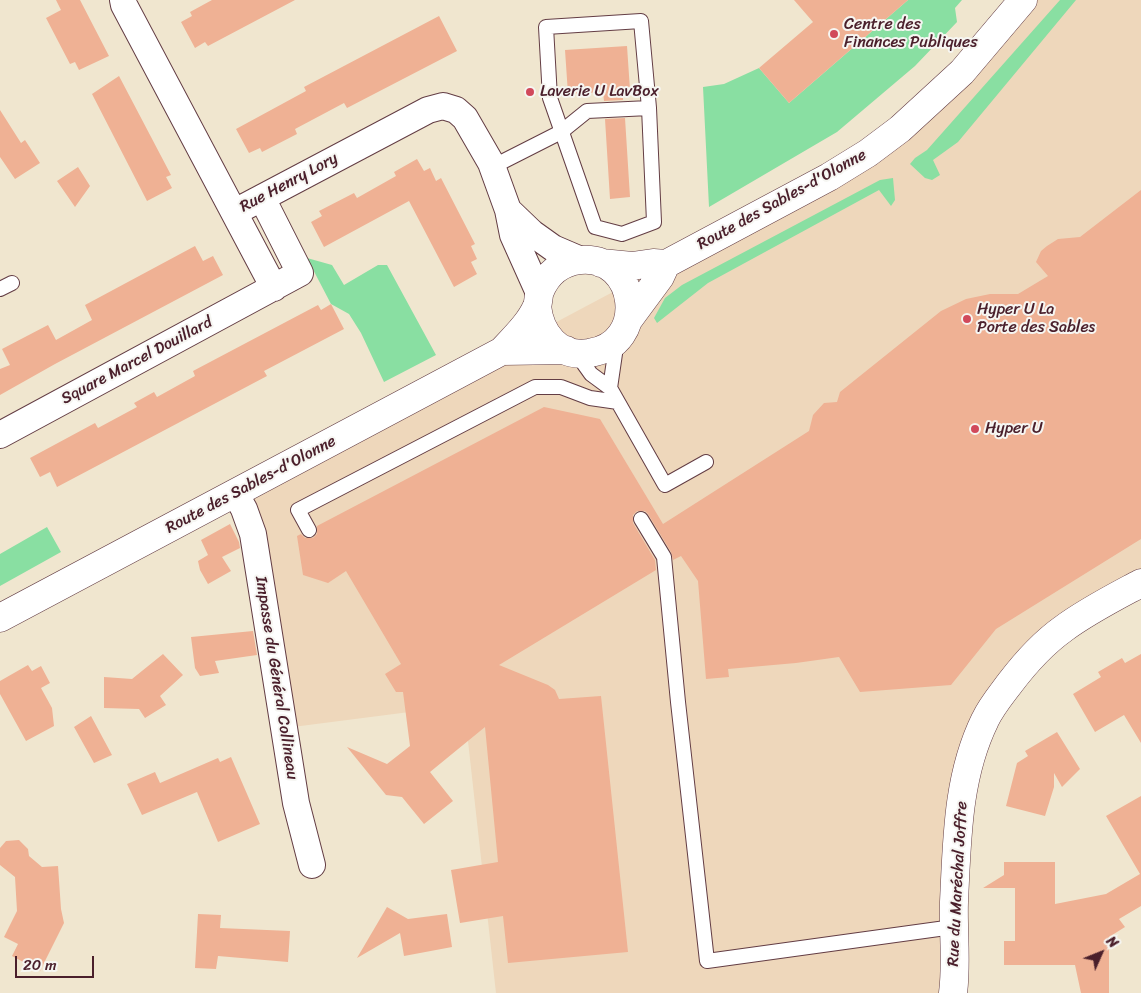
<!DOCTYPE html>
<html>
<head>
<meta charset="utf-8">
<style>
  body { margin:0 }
  #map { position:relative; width:1141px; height:993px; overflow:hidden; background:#f0e6cf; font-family:Sriracha,sans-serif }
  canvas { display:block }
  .north { position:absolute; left:1076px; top:928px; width:50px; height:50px; -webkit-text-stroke:4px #f6f6f2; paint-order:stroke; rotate:46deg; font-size:14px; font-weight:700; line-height:20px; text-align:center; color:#4a1f2b }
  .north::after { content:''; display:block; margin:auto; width:18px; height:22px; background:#4a1f2b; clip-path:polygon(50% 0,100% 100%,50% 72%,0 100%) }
  .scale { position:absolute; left:15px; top:956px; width:79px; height:22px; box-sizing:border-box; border:2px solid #4a1f2b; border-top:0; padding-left:6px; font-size:15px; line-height:18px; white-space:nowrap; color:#4a1f2b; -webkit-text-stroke:4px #f6f6f2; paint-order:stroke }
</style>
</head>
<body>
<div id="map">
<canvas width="1141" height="993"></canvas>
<div class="north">N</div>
<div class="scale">20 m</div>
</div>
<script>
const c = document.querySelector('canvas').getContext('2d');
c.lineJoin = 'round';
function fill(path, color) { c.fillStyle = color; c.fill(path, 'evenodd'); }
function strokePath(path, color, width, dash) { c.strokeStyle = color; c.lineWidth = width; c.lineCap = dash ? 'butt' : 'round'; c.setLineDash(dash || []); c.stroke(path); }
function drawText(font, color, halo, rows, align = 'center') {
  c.font = font + ' Sriracha,sans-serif'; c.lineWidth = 4; c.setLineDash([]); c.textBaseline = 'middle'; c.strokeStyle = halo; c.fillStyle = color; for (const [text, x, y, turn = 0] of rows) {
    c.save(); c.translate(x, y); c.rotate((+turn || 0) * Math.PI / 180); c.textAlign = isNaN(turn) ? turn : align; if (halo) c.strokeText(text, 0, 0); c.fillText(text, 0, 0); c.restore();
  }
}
fill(new Path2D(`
  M1024 0H1141V584L1064 628 977 737 953 993H496L464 705 285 728 235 493 829 177Z`), '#eed7bb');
fill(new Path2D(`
  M908 0H962L955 8 957 22 915 66 837 132 709 207 703 87 724 84 759 68 789 103Z
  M1060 0H1076L958 142 933 160 940 175 932 180 925 178 910 164 915 158 927 150Z
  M893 178 895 200 891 206 879 190 708 283 657 323 654 318 665 298 682 285 880 180Z
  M307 258 332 265 344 285 378 265H387L436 355 384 382 361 333 349 314 331 304Z
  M47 527 61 552 0 586V554Z`), '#89dfa2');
fill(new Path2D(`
  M56 0H80L109 56 79 70 75 62 70 64 46 18 61 10Z
  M212 0H295L208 46 205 42 195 48 181 22 192 16 190 12Z
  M794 0H908L789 103 759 68 813 22Z
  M439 16 457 51 347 108 344 103 295 129 297 134 262 152 260 148 249 153 236 129 306 91 304 87Z
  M627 46 630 90 623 91V100L604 101 603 92 568 94 565 50Z
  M119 76 171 175 166 177 172 188 147 201 92 94Z
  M0 110 21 143 25 140 40 163 15 179 0 157Z
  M625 118 630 197 610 199 605 119Z
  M417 159 424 171 430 168 436 181 441 178 475 244 471 246 477 259 471 262 477 274 454 287 409 201 324 247 311 222 322 216 319 211 354 193 357 198 396 176 394 172Z
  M78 167 90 186 75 207 57 181Z
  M1141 190V539L996 629 951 685 860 692 839 657 796 663 728 669 729 677 706 679 698 581 681 556 673 560 671 552 648 514 645 511H637L633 515V523L655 560 656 570 499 665 548 685 555 690 559 699 601 696 628 952 508 963 503 916 460 923 451 870 498 862 485 727 430 772 453 801 424 824 402 797 386 795 347 747 387 764 410 746 403 692H396L385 674 401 664 346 571 328 583 303 575 297 536 301 534 305 538H313L317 534V526L544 407 600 419 663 524 809 431 813 415 824 403 837 402 840 392 941 311 966 299 990 294H1018L1048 276 1036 262 1041 251 1047 246 1058 239 1080 237Z
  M195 246 203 261 213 256 223 275 55 364 0 395V369L10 365 2 349 48 325 56 340 92 320 85 305Z
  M331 304 344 329 264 371 267 376 57 487 50 472 40 477 30 458 95 423 98 428 137 407 134 403 154 392 157 397 195 376 193 371 318 305 321 310Z
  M230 524 239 542 240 548 222 557 231 571 208 584 200 570 198 561 208 555 201 540Z
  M253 631 257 655 215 661 219 673 200 676 195 668 191 637Z
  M163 654 183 675 160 696 166 705 145 718 139 709 104 708V677L132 679Z
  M1141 654V743L1124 715 1095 732 1073 694 1101 677 1098 672 1122 658 1125 663Z
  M28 665 32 671 41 666 50 683 41 688 52 708 54 726 26 741 0 694V681Z
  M91 716 112 755 94 763 74 727Z
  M1057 732 1080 769 1062 787 1054 773V787L1045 816 1006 806 1017 763 1028 756 1025 751Z
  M231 757 260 824 218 842 197 792 142 815 127 784 155 772 160 783 218 758 220 762Z
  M1141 796V906L1119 919 1125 927 1109 937V993H1081L1075 965H1004V941H1015V888H983L1004 875V862H1055V904L1106 894 1140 874 1106 816Z
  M19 840 28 849 29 856 42 867 58 866 61 909 64 923 40 971 12 956 18 944 4 937 17 911 15 877 0 865V848L6 841Z
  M387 907 408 919 447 914 452 947 404 956 400 933 357 958Z
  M198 914 221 915 220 928 290 931 288 962 218 956 216 969 195 968Z`), '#efb194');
const lane = new Path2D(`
  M492 167 561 132 587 111 649 108 654 222 622 234 595 227 550 98 546 27 641 21 649 108
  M0 289 12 283
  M576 353 591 374 610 388 665 485 706 462
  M610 388 617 340
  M641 519 664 557 678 702 707 961 953 927
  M309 530 298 510 535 387H561L590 398 618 402`);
const street = new Path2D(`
  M123 0 124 5 274 288
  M508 210 532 233 553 248 581 260
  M235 212 428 110 443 106 456 110 465 118 491 163 508 210 513 235 539 293
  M0 435 300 273 262 198
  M235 493 244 509 253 534 296 803 312 865`);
const secondary = new Path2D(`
  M601 263 632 266 653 263 666 264 829 177 868 153 900 129 962 72 1023 0
  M629 319 660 277 666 264
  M502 351 566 350
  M0 618 502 351C514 338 530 323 537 306 539 301 538 296 540 291 547 274 561 262 580 260 638 254 650 345 589 353 558 358 540 333 537 306
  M953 993C957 964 953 932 954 902 957 841 957 777 985 720 991 707 1001 695 1010 683 1026 662 1042 644 1063 629 1087 611 1115 597 1141 583`);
strokePath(lane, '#633d44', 16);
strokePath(street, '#633d44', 28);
strokePath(secondary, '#633d44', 29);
strokePath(lane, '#fff', 14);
strokePath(street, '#fff', 26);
strokePath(secondary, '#fff', 28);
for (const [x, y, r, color] of [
  [834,34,5,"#d1495b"],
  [530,92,5,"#d1495b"],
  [967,319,5,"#d1495b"],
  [975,429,5,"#d1495b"]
]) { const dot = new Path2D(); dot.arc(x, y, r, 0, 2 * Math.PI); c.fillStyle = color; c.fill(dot); strokePath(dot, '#f6f6f2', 2); }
drawText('16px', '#4a1f2b', '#f6f6f2', [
  ["Centre des",844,25],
  ["Finances Publiques",844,43],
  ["Laverie U LavBox",540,92],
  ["Hyper U La",977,310],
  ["Porte des Sables",977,328],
  ["Hyper U",985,429]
], 'left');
drawText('16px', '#4a1f2b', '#f6f6f2', [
  ["Rue Henry Lory",289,183,-28],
  ["Route des Sables-d'Olonne",782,200,-29],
  ["Square Marcel Douillard",137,361,-28],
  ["Route des Sables-d'Olonne",251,485,-28],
  ["Impasse du Général Collineau",276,678,81],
  ["Rue du Maréchal Joffre",958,884,-87]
]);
</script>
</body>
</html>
